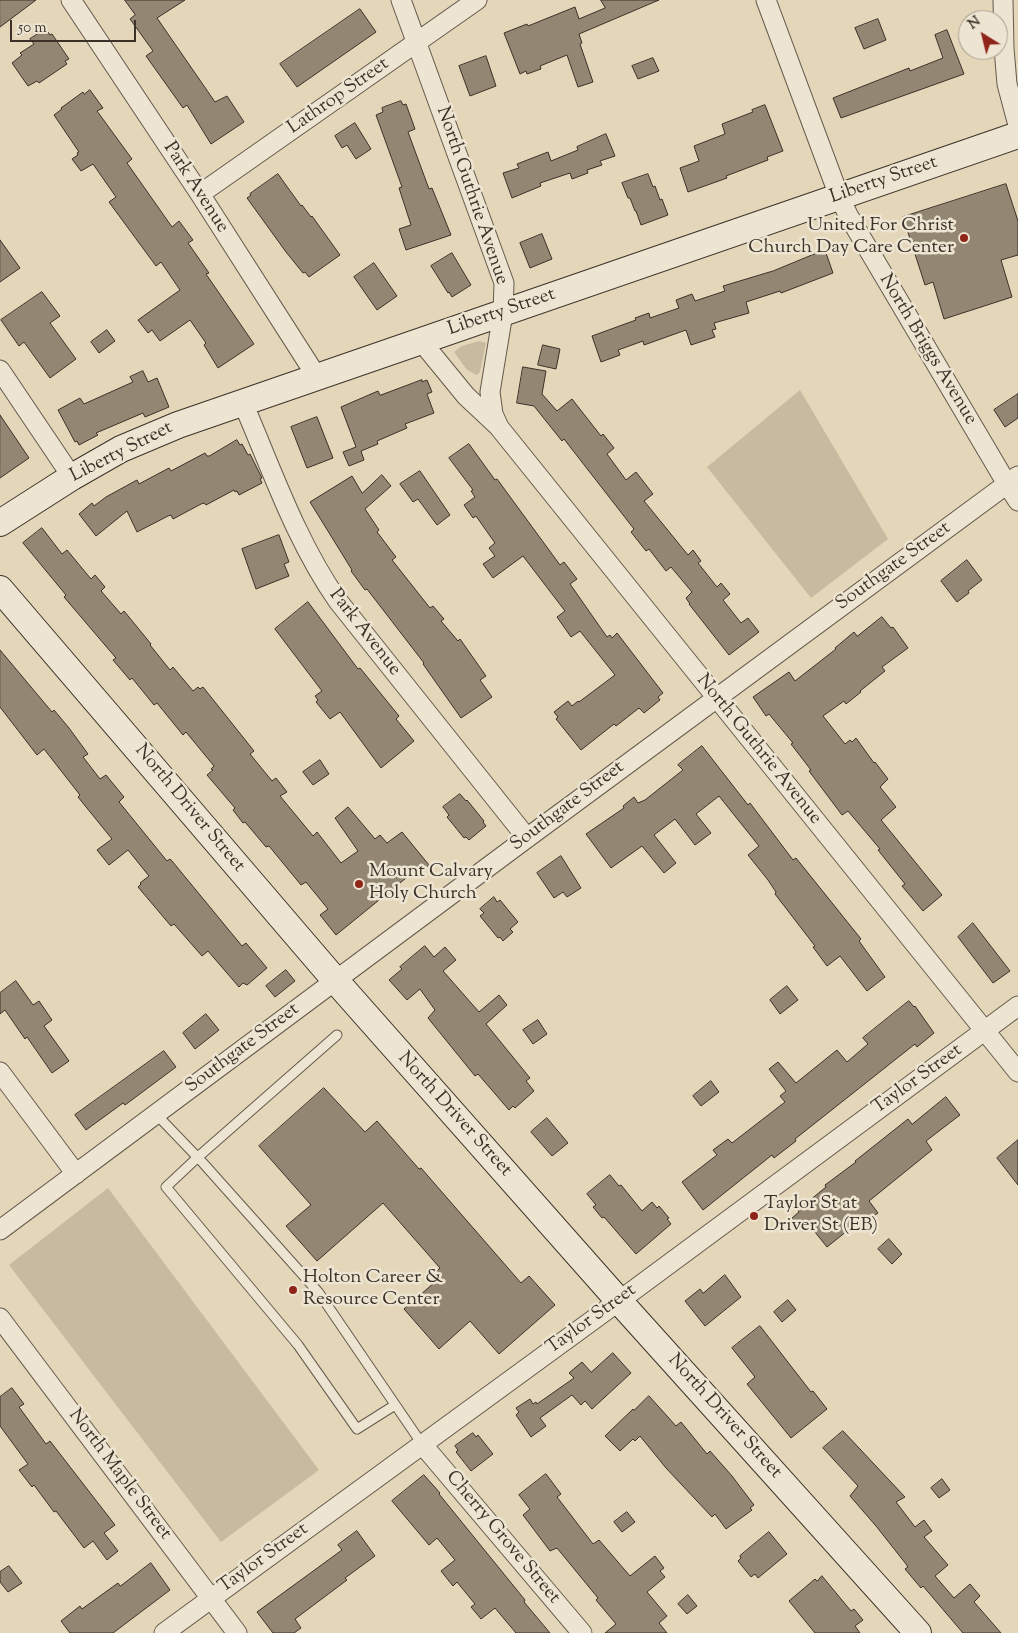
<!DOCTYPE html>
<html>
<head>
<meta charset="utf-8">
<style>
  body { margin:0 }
  #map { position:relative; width:1018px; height:1633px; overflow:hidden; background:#e4d6b9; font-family:"Sorts Mill Goudy",serif }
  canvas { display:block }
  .north { position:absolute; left:958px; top:10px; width:50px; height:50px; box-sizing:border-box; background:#ede4d2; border:1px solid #a69c8e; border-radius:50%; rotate:324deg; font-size:14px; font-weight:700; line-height:20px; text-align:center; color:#3b3128 }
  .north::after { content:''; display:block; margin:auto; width:18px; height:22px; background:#8f2418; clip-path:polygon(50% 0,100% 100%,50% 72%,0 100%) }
  .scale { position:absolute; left:10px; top:20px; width:126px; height:22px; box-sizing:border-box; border:2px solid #3b3128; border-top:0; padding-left:6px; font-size:15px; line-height:18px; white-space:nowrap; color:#3b3128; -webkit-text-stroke:4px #ede4d2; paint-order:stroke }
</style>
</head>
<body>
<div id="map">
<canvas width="1018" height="1633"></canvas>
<div class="north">N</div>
<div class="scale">50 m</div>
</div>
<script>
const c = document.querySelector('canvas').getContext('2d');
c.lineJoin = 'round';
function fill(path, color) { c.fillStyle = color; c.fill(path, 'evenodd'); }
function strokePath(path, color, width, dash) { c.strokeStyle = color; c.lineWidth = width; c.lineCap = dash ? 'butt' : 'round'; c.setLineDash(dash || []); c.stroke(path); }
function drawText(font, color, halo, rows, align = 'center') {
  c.font = font + ' "Sorts Mill Goudy",serif'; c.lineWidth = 5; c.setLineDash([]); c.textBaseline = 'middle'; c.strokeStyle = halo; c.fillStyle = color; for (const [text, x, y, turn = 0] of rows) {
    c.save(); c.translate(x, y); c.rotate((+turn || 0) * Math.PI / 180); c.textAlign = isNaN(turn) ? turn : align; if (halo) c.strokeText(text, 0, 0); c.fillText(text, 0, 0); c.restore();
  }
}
fill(new Path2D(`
  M479 341 486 343 480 372 477 375 467 370 454 352 462 346Z
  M800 390 888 539 811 598 707 467Z
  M108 1188 319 1470 221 1542 9 1265Z`), '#c7baa0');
const building = new Path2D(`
  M0 0H36L0 27Z
  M125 0H185L157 18 215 102 227 96 244 122 211 144 187 105 183 108 146 56 153 51 130 19 135 15Z
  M601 0H659L579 34 582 43 580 44 593 82 578 87 567 55 540 66 541 69 527 74 526 71 520 74 504 33 527 24 528 26 575 7 579 19 605 8Z
  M360 9 376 32 297 87 280 64Z
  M878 19 886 40 864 49 855 28Z
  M46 29 50 35 52 34 69 59 65 61 67 64 39 83 37 81 28 86 12 63 22 55 20 53 34 44 30 39Z
  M947 30 964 74 841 118 833 98 909 68 910 71 943 58 935 35Z
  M486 56 496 86 470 96 459 66Z
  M653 58 659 71 638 79 632 66Z
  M90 90 103 108 97 111 132 159 127 163 172 227 179 221 193 240 188 243 209 273 206 274 254 344 218 368 204 345 206 343 190 320 160 341 152 330 148 333 138 320 180 290 161 262 156 266 109 202 116 197 93 164 81 171 72 159 78 155 77 153 79 152 54 115 62 109 61 108 83 92 84 94Z
  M401 101 403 105 406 104 415 129 408 132 429 189 432 188 451 235 406 250 399 229 411 225 399 188 402 187 376 115 383 112 382 108Z
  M765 105 783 151 767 157 768 160 726 176 727 178 688 192 680 168 699 161 694 146 725 134 722 124 753 112 752 110Z
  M355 123 371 149 356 159 347 145 342 148 335 136Z
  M606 134 615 156 600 161 602 165 587 170 588 173 572 179 570 173 540 183 541 186 512 198 503 173 519 168 517 164 548 152 551 161 578 150 577 147Z
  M278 174 301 206 302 205 311 217 312 216 340 255 309 277 305 272 303 273 286 252 247 198 251 195 250 194Z
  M648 174 653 187 655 186 660 200 662 199 668 215 641 225 636 211H635L630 198H628L622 183Z
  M1006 184 1018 221V255L1001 260 1012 297 944 319 933 282 925 285 903 217Z
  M542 234 552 259 530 268 520 243Z
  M0 240 20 268 0 282Z
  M825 250 833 273 781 293 780 291 746 302 749 313 714 323 716 329 712 330 715 337 691 345 686 330 644 345 643 341 618 350 620 355 601 362 592 336 636 320 635 318 649 313 650 318 679 308 676 300 692 294 695 301 725 291 723 286 773 271Z
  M452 253 471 285 452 297 449 292 448 293 431 266Z
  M374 263 397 296 377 310 354 277Z
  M42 292 60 316 50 323 76 359 50 378 24 342 19 346 1 320Z
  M107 330 115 341 99 353 91 342Z
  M543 345 560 349 556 369 538 365Z
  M523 367 546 371 542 394 557 411 572 399 601 436 603 434 614 448 607 454 626 480 636 472 653 494 644 501 688 555 693 550 701 561 698 563 717 587 721 583 730 594 723 600 741 623 748 618 759 632 729 655 689 604H690L686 598 692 592 671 567 666 571 649 549 646 551 631 532 634 529 564 439 562 441 534 406 517 403Z
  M143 371 148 382 157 378 169 407 145 417 143 413 96 433 98 435 79 445 77 441 75 442 58 410 80 398 84 404 133 382 130 377Z
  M422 380V382L427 380 432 392 427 394 434 413 405 424 407 428 377 441 378 444 361 451 364 460 349 466 343 452 356 447 341 407 378 391 380 395Z
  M1018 394V418L1005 427 994 410Z
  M0 415 29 458 0 478Z
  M317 417 333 458 307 468 291 427Z
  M237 440 240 445 242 444 248 455 250 454 262 478 260 479 262 483 239 495 237 491 235 492 234 490 206 505 204 503 201 504 173 519 171 515 168 516 137 532 127 511 96 536 79 514 92 503 94 506 106 497 137 480 139 484 169 468 171 471 205 453 207 456H209Z
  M469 444 495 480 497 479 560 565 564 562 577 579 570 584 607 637 610 635 612 638 617 633 663 693 658 697 660 700 644 713 639 708 616 726 614 724 581 750 556 719 558 717 554 712 568 701 572 706 578 701 579 702 615 675 580 631 571 637 557 617 565 611 523 556 493 578 483 564 495 556 489 548 495 543 476 516 473 518 464 505 475 497 471 491 473 490 449 458Z
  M420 471 450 515 437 525 418 499 413 502 400 484Z
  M382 475 391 486 365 509 379 530 377 532 396 557 392 560 430 608 433 606 444 619 441 621 458 641 460 639 486 676 480 680 492 697 461 718 423 664 424 663 367 589 365 590 351 571 352 570 310 502 352 476 362 493Z
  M42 528 62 554 67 550 91 579 95 575 105 587 101 591 121 614 124 611 151 644 150 645 170 670 173 667 193 691 198 687 200 689 203 687 254 751 250 754 272 781 276 778 287 792 280 796 313 836 317 832 341 863 358 851 335 818 348 807 375 839 380 835 387 843 402 832 429 865 414 878 411 874 336 935 320 915 328 909 306 882 301 885 269 846 266 847 245 822 243 823 233 810 235 808 207 775 213 770 211 769 214 766 186 732 183 735 157 703 154 705 132 678 130 680 113 660 116 658 64 597 66 595 23 543Z
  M279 535 289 562 284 564 289 576 256 589 242 549Z
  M967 560 982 580 968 591 969 593 957 602 941 581Z
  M308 602 358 669 360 668 399 716 396 719 414 741 381 768 340 712 330 719 316 702 318 700 315 696 322 691 275 629Z
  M882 617 891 628 893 627 908 648 882 667 885 671 860 691 861 692 846 704 844 701 823 716 845 744 850 740 852 742 856 738 874 763 875 762 888 779 880 787 896 807 881 820 942 895 923 911 902 886 905 884 878 850 880 849 848 811 842 815 809 771 811 770 791 744 793 743 769 714 766 716 753 697 789 672 795 681 836 649 835 648 854 632 857 636Z
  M0 650 52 712 54 710 69 728 88 754 83 757 100 779 106 775 124 797 119 802 167 861 170 859 172 861 242 946 246 943 267 968 247 985 243 983 239 987 208 951 202 956 174 924 171 926 138 887 141 884 140 883 149 876 128 850 109 865 97 850 112 839 78 797 80 795 44 749 37 755 0 707Z
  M702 746 748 805 750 803 756 811 793 860 796 858 861 939 859 941 885 977 867 991 840 956 827 966 813 947 815 946 775 894 776 892 768 880 748 855 759 846 719 796 696 814 711 833 695 845 675 819 654 835 676 863 664 873 642 846 611 868 586 834 624 808 623 806 634 797 638 803 645 800 683 770 678 765Z
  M320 760 329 774 313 785 303 772Z
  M460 794 466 801 467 800 484 821 483 822 486 826 469 840 466 837 464 838 447 817 449 815 443 807Z
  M561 856 581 888 567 897 563 892 554 898 537 873Z
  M494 897 497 902 500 900 518 922 510 929 513 932 503 941 500 937 498 938 480 916 484 913 480 909Z
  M973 923 1010 971 993 983 958 937Z
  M425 946 434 957 445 947 456 960 443 971 479 1012 499 995 507 1005 486 1024 530 1078 526 1081 534 1091 515 1108 513 1106 509 1110 478 1074 475 1076 428 1018 435 1010 420 989 407 1000 389 980 402 969 400 967Z
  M286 970 295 981 275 997 266 986Z
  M16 981 33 1005 39 1001 52 1020 44 1026 69 1061 52 1073 27 1037 25 1039 5 1010 0 1014V993Z
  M787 986 798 1000 780 1014 770 1000Z
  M909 1001 914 1007 915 1006 934 1033 917 1047 915 1044 795 1139 796 1141 774 1158 772 1155 703 1210 682 1182 717 1155 713 1150 728 1139 732 1143 785 1102 780 1096 786 1091 769 1069 778 1062 796 1083 837 1050 847 1062 868 1044 863 1038Z
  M206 1014 219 1030 195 1049 183 1033Z
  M538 1020 547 1034 533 1044 523 1030Z
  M164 1051 176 1067 125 1105 123 1103 86 1130 75 1115Z
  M711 1081 719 1092 701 1106 693 1096Z
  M324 1088 365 1132 377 1121 419 1169 421 1168 521 1283 529 1276 555 1305 499 1354 470 1321 439 1349 404 1309 435 1282 431 1277 440 1268 383 1203 317 1261 286 1226 311 1205 259 1146Z
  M946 1097 960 1115 926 1141 932 1150 869 1201 878 1213 854 1230 852 1227 827 1247 811 1227 803 1232 792 1218 799 1212 798 1210 826 1187 825 1185 856 1162 855 1161 908 1119 912 1124Z
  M547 1118 568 1143 552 1156 531 1132Z
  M1018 1140V1185L997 1158Z
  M610 1175 619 1186 621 1185 642 1211 652 1202 657 1208 659 1206 669 1218 667 1219 671 1224 636 1254 604 1217 602 1218 593 1207 596 1205 587 1194Z
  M889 1239 902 1254 892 1264 878 1249Z
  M725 1275 741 1297 705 1326 685 1301 700 1289 703 1293Z
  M788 1300 796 1310 782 1322 774 1312Z
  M760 1326 811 1392 813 1391 827 1409 791 1438 747 1384 755 1377 732 1348Z
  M613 1353 631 1373 592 1409 585 1401 581 1405 572 1395 540 1418 546 1426 531 1437 516 1415 519 1412 516 1408 530 1399 533 1404 536 1402 537 1404 574 1378 569 1373 582 1362 591 1372Z
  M12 1388 24 1404 19 1407 46 1444 50 1441 115 1525 104 1533 118 1551 107 1560 93 1541 84 1548 56 1511 54 1512 34 1485 32 1487 19 1470 28 1464 0 1426V1397Z
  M649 1396 676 1426 681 1422 707 1454 710 1451 732 1476 754 1505 750 1508 752 1510 726 1529 715 1514 712 1517 666 1468 640 1436 635 1441 633 1439 620 1451 605 1436 633 1409 634 1410Z
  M843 1431 905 1497 896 1502 915 1527 924 1520 932 1531 924 1537 948 1565 935 1576 954 1598 970 1584 980 1596 974 1602 1001 1633H963L923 1586 921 1588 905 1569 908 1567 906 1564 876 1526 850 1496 858 1486 823 1448Z
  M473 1433 476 1437 478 1435 493 1454 471 1471 456 1452 458 1450 455 1446Z
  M546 1474 561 1494 557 1497 593 1544 599 1540 630 1576 655 1556 664 1568 660 1571 665 1577 647 1592 667 1616 659 1623 667 1633H605L616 1624 596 1600 598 1598 557 1548 550 1551 523 1515 530 1509 519 1495Z
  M424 1475 440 1493 439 1494 525 1600 524 1602 550 1633H516L495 1608 481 1619 471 1607 475 1604 457 1582 453 1586 441 1571 455 1560 437 1538 429 1545 392 1501Z
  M942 1479 950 1490 939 1498 931 1488Z
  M627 1512 635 1522 622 1532 614 1522Z
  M357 1531 375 1556 345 1578 347 1580 295 1619 301 1628 294 1633H273L257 1612 342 1550 338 1545Z
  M769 1532 787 1554 758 1578 755 1574 751 1577 738 1561 741 1558 740 1556Z
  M151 1563 170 1590 113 1633H70L61 1621 80 1606 82 1609 118 1583 120 1586Z
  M9 1566 22 1583 8 1592 0 1582V1572Z
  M822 1576 851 1611 854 1609 863 1620 855 1626 860 1633H815L789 1601 815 1579 817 1581Z
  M688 1595 697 1606 687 1614 678 1604Z`);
fill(building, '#938773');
strokePath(building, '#3b3128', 1);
const lane = new Path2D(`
  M337 1035 198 1157 166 1187 298 1345 357 1429 395 1405
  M156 1114 203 1163 319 1293 422 1444`);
const street = new Path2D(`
  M71 0 200 194 317 377
  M401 0 504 283 503 313 490 392 493 414 498 425
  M766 0 839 196 848 215 1007 484 1018 501
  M1003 0 1004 48 1007 84 1018 125
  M200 194 477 0
  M421 341 466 396 498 426 1018 1072
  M0 370 72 477
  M243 403C272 470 296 541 338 601L527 838
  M0 1072 76 1174
  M0 1230 527 838 1018 476
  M0 1318 237 1633
  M422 1444 582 1633
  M164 1633 619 1301 1018 1006`);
const secondary = new Path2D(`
  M0 523 72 477 121 449 178 425 1018 135
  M0 589 335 980 619 1301 918 1633`);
strokePath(lane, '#655a4c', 11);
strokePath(street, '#655a4c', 21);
strokePath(secondary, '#3b3128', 28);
strokePath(lane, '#ede4d2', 9);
strokePath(street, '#ede4d2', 19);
strokePath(secondary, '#ede4d2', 26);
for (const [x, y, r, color] of [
  [964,238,5,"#8f2418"],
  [359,884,5,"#8f2418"],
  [754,1216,5,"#8f2418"],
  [293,1290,5,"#8f2418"]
]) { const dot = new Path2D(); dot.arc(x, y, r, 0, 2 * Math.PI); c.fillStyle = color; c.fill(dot); strokePath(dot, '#ede4d2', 2); }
drawText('19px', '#3b3128', '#ede4d2', [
  ["Lathrop Street",339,97,-35],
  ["Liberty Street",884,181,-19],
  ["Park Avenue",195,188,57],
  ["North Guthrie Avenue",471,196,71],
  ["Liberty Street",502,313,-19],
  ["North Briggs Avenue",927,350,59],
  ["Liberty Street",122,453,-27],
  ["Southgate Street",894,567,-36],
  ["Park Avenue",364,633,52],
  ["North Guthrie Avenue",758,750,51],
  ["Southgate Street",568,807,-37],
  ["North Driver Street",189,809,50],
  ["Southgate Street",243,1049,-37],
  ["Taylor Street",918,1080,-36],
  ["North Driver Street",454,1115,48],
  ["Taylor Street",592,1320,-36],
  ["North Driver Street",724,1417,48],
  ["North Maple Street",119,1475,53],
  ["Cherry Grove Street",502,1538,50],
  ["Taylor Street",264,1559,-36]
]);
drawText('19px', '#3b3128', '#ede4d2', [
  ["United For Christ",954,227,"right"],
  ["Church Day Care Center",954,249,"right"],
  ["Mount Calvary",369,873],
  ["Holy Church",369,895],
  ["Taylor St at",764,1205],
  ["Driver St (EB)",764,1227],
  ["Holton Career &",303,1279],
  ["Resource Center",303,1301]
], 'left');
</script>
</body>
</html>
